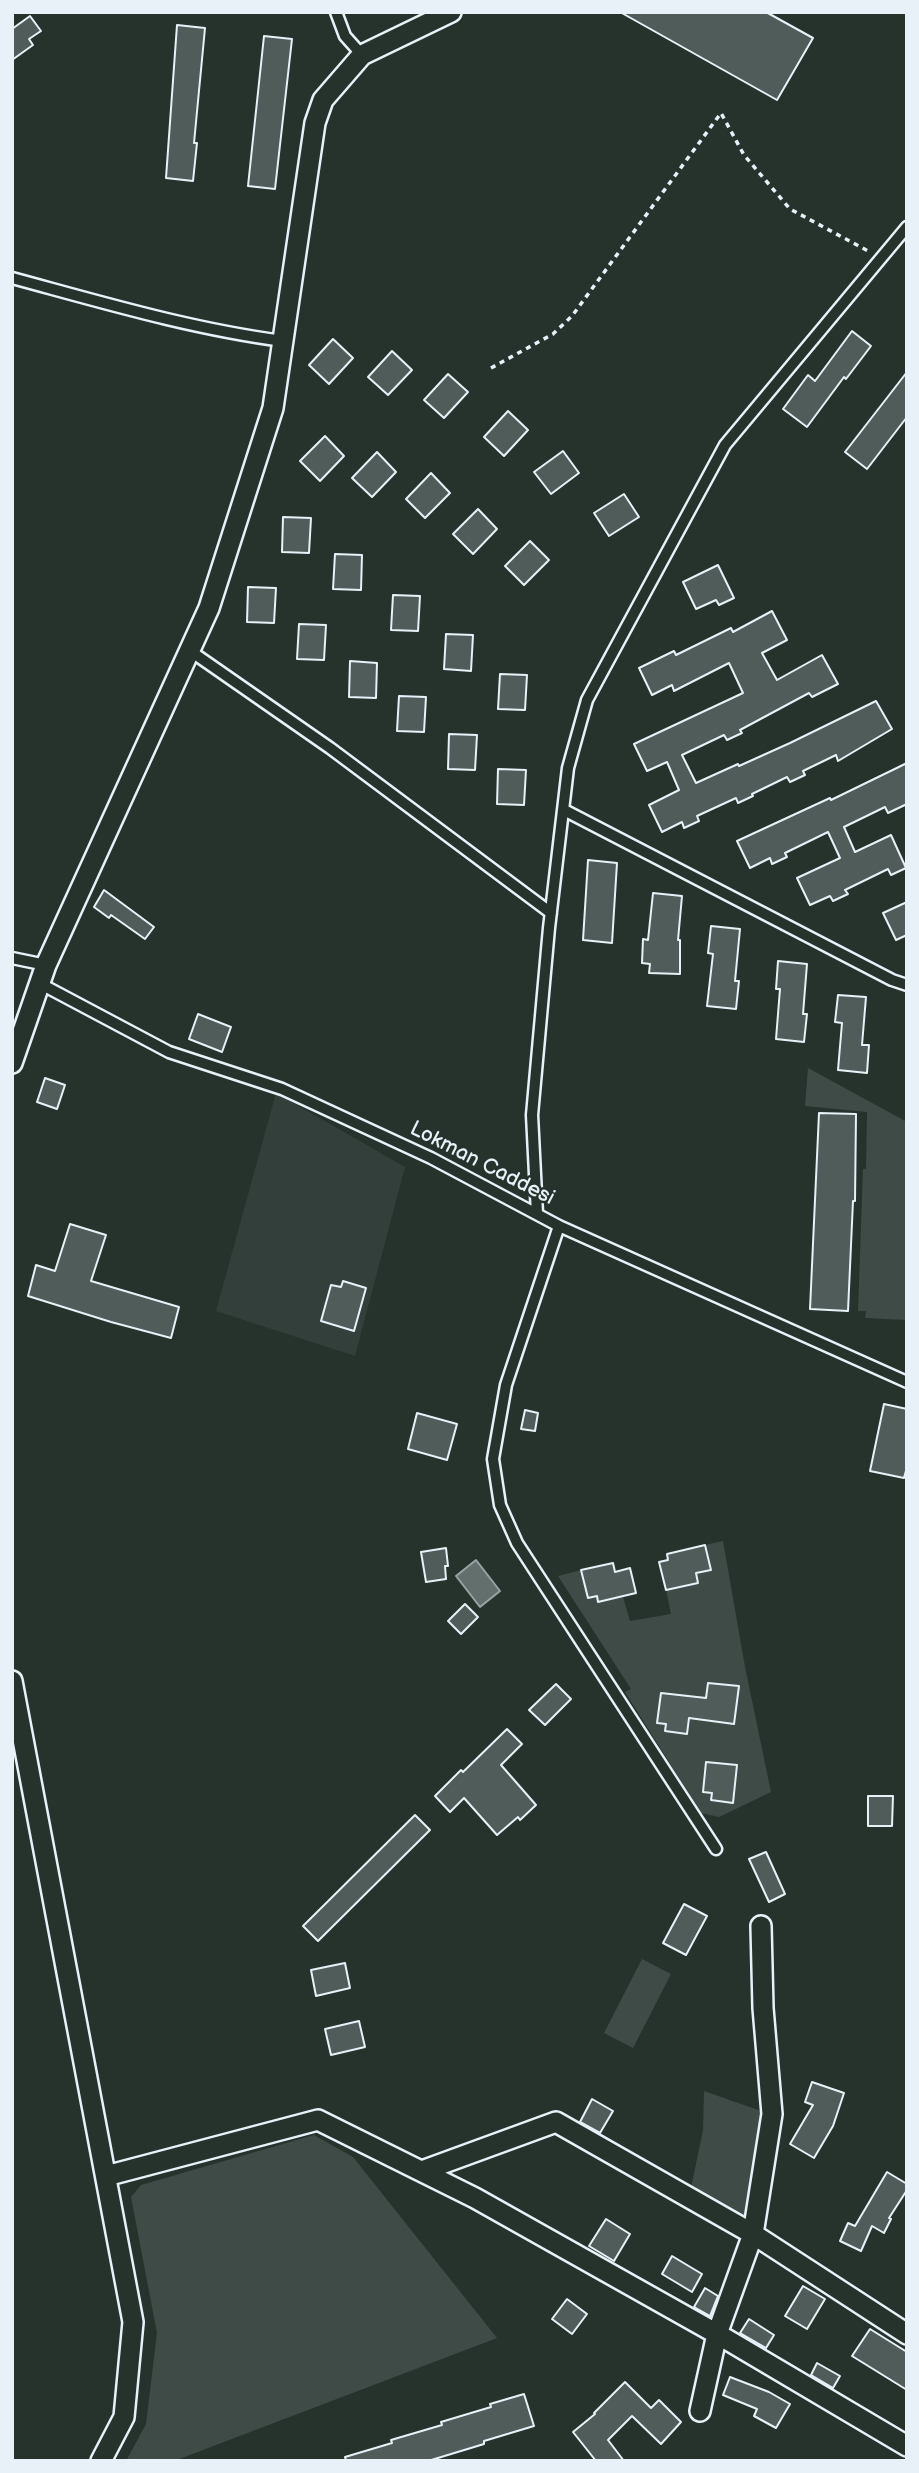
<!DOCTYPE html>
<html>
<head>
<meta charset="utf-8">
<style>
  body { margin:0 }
  #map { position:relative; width:919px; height:2473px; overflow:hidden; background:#26332d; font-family:"Balsamiq Sans",sans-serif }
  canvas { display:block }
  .frame { position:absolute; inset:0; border:14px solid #e8f1f8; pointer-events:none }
</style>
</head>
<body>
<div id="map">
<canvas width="919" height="2473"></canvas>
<div class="frame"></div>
</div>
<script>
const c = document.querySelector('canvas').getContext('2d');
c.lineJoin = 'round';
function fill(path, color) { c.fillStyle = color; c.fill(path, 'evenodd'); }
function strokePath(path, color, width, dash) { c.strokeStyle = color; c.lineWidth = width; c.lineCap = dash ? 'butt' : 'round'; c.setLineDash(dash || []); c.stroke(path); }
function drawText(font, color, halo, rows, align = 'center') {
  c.font = font + ' "Balsamiq Sans",sans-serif'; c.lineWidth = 5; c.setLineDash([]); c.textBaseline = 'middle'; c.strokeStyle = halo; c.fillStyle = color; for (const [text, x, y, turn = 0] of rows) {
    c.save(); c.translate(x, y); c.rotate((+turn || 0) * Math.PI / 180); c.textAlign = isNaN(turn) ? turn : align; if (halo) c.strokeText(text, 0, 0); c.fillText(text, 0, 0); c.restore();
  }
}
fill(new Path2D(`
  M276 1093 405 1167 355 1356 216 1311Z`), '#333f3a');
fill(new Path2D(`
  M808 1068 907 1122V1320L865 1318 866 1311H858L863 1169H866L867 1112 805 1106Z
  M723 1541 745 1667 771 1792 719 1817 701 1813 625 1692 631 1689 558 1576 581 1570 588 1598 597 1596 598 1602 623 1597 630 1621 671 1614 666 1590 698 1583 696 1573 711 1570 705 1545Z
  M642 1959 671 1974 633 2048 604 2033Z
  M704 2091 761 2111 758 2154 745 2216 691 2188 703 2130Z
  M314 2135 353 2157 497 2338 174 2461H126L146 2424 157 2333 131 2197 141 2185Z`), '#3e4b47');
const water = new Path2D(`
  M476 1560 500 1591 480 1607 456 1576Z`);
fill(water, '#636f6d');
strokePath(water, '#98a3a5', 2);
const building = new Path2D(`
  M620 12H766L813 38 777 100Z
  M30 16 41 31 29 39 33 45 12 60V29Z
  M177 25 205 28 194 143H197L193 181 166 178Z
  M264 36 292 39 275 189 248 186Z
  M852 331 871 346 846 379 844 377 807 427 783 409 808 375 815 381Z
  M333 339 353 358 329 384 309 365Z
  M392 351 412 370 388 395 368 377Z
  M907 372V417L867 469 845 452Z
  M448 374 468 392 444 418 424 400Z
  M508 411 528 430 504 456 484 437Z
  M325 436 344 456 320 481 300 461Z
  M563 451 579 473 551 494 534 472Z
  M377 452 396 472 372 497 352 478Z
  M431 473 450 493 425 518 406 499Z
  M624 494 639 517 609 536 594 513Z
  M478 509 497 529 473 554 453 534Z
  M283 517 311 518 309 553 282 552Z
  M530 541 549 560 524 585 505 566Z
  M335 554 362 555 361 590 333 589Z
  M718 565 734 598 719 605 716 600 696 609 683 582Z
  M248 587 276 588 274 623 247 622Z
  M393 595 420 596 418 631 391 630Z
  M772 611 787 640 762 653 777 680 822 655 838 684 812 697 809 693 740 730 742 733 727 740 724 735 682 755 696 783 738 764 739 766 790 743 876 701 892 729 838 761 836 755 803 771 805 775 790 782 787 777 752 794 753 796 738 803 736 798 697 816 699 821 684 828 682 822 662 832 649 805 679 790 667 762 647 771 634 744 743 693 729 663 674 691 672 685 652 695 639 668 674 651 676 655 731 628 733 632Z
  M299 624 326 625 324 660 297 659Z
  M446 634 473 635 471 671 444 669Z
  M350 661 377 663 376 698 349 697Z
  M500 674 527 675 525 710 498 709Z
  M399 696 426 697 424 732 397 731Z
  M449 734 477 735 475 770 448 769Z
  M907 763V804L888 813 885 807 844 827 855 852 891 835 906 868 891 875 888 869 845 890 848 894 833 901 830 896 810 905 797 878 840 858 828 832 785 853 787 857 772 864 770 858 750 868 737 841 830 798 831 800Z
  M498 769 526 770 524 805 497 804Z
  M588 860 617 863 612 943 583 940Z
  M104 890 154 927 145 939 111 915 109 918 94 907Z
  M653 893 682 896 678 940H680V974L649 973 650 964 642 963 643 939 648 940Z
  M907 902V935L896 940 883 913Z
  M711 926 740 929 735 981H739L736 1009 707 1006 713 954 708 953Z
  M778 961 807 964 803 1014H807L804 1042 776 1039 780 989H776Z
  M838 995 866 997 862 1045H869L867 1073 838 1070 842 1023 835 1022Z
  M198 1014 231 1027 222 1052 189 1039Z
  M45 1078 65 1085 57 1109 37 1102Z
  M819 1113 856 1114 855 1201H853L848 1311 810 1309Z
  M70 1224 106 1235 91 1281 179 1307 171 1338 111 1322 28 1296 36 1265 55 1271Z
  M343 1281 366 1288 354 1331 321 1321 331 1285 341 1287Z
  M884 1404 907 1409V1467L904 1478 870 1471Z
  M525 1410 538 1413 535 1431 521 1429Z
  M417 1413 457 1424 447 1460 408 1449Z
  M705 1545 711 1570 696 1573 698 1583 666 1590 659 1562 668 1560 667 1554Z
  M446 1548 448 1566H445L446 1579 426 1582 421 1552Z
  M613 1563 615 1572 630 1568 636 1593 598 1602 597 1596 588 1598 581 1570Z
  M465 1604 478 1617 461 1634 448 1621Z
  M708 1683 739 1686 734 1724 689 1718 687 1734 665 1731 666 1724 657 1723 661 1693 706 1698Z
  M556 1684 571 1699 545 1725 529 1710Z
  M507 1729 522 1744 501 1765 536 1805 520 1820 518 1817 497 1835 464 1798 450 1812 435 1796 461 1770 463 1772Z
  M706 1762 737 1765 733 1803 711 1800 712 1793 703 1792Z
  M868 1796H893L892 1826H868Z
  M415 1815 430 1830 318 1941 303 1926Z
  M766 1852 785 1894 769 1902 749 1859Z
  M684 1904 707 1916 686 1955 663 1943Z
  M345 1963 350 1988 316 1996 311 1970Z
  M359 2021 365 2047 331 2055 325 2029Z
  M812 2082 844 2093 833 2126 814 2158 790 2144 813 2105 805 2102Z
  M592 2099 613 2111 600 2133 580 2122Z
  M887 2172 907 2184V2190L889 2218 891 2219 884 2233 872 2226 861 2251 840 2241 848 2223 855 2226Z
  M606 2219 630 2234 614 2261 589 2246Z
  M672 2256 702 2274 692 2292 662 2274Z
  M803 2286 825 2299 807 2329 785 2316Z
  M705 2288 718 2296 710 2316 694 2307Z
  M567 2299 587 2314 572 2334 552 2319Z
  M749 2319 774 2335 766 2348 740 2333Z
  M870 2329 907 2352V2390L852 2356Z
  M817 2363 840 2376 833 2388 811 2375Z
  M730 2377 769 2392 790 2404 776 2428 754 2416 757 2409 723 2395Z
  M625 2382 651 2408 659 2400 681 2422 661 2444 632 2416 608 2440 624 2461H596L573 2432 595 2414 594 2413Z
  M524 2394 534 2426 484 2441V2444L428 2461H346L345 2457 392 2443 391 2440 442 2425 441 2422 491 2407 490 2404Z`);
fill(building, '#505c59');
strokePath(building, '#e8f1f8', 2);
const service = new Path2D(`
  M336 12 345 36 362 55
  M12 278C101 302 191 329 283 341
  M189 650 330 748 551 913
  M564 810 892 980 907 985
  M12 958 46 965
  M39 983 169 1052 282 1089 431 1158 559 1226 907 1382
  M537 1214 532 1115 549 928 568 768 587 700 725 445 907 227
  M559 1226 506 1385 493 1459 500 1505 517 1543 716 1849`);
const minor = new Path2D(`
  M12 1063 46 965 209 608 273 408 315 123 323 100 362 55 451 12
  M12 1681 133 2322 124 2417 101 2461
  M422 2171 556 2122 753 2234 907 2334
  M106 2176 318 2120 475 2198 726 2339 907 2446
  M700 2411 717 2334 753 2234 772 2114 763 2008 761 1926`);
strokePath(service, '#e8f1f8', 15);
strokePath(minor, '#e8f1f8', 24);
strokePath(new Path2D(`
  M491 368 553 334 572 316 721 113 744 155 790 209 870 252`), '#e8f1f8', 3.5, [5, 5]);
strokePath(service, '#26332d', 10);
strokePath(minor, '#26332d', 19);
drawText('21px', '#e8f1f8', '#26332d', [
  ["Lokman Caddesi",482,1164,27]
]);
</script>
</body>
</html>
